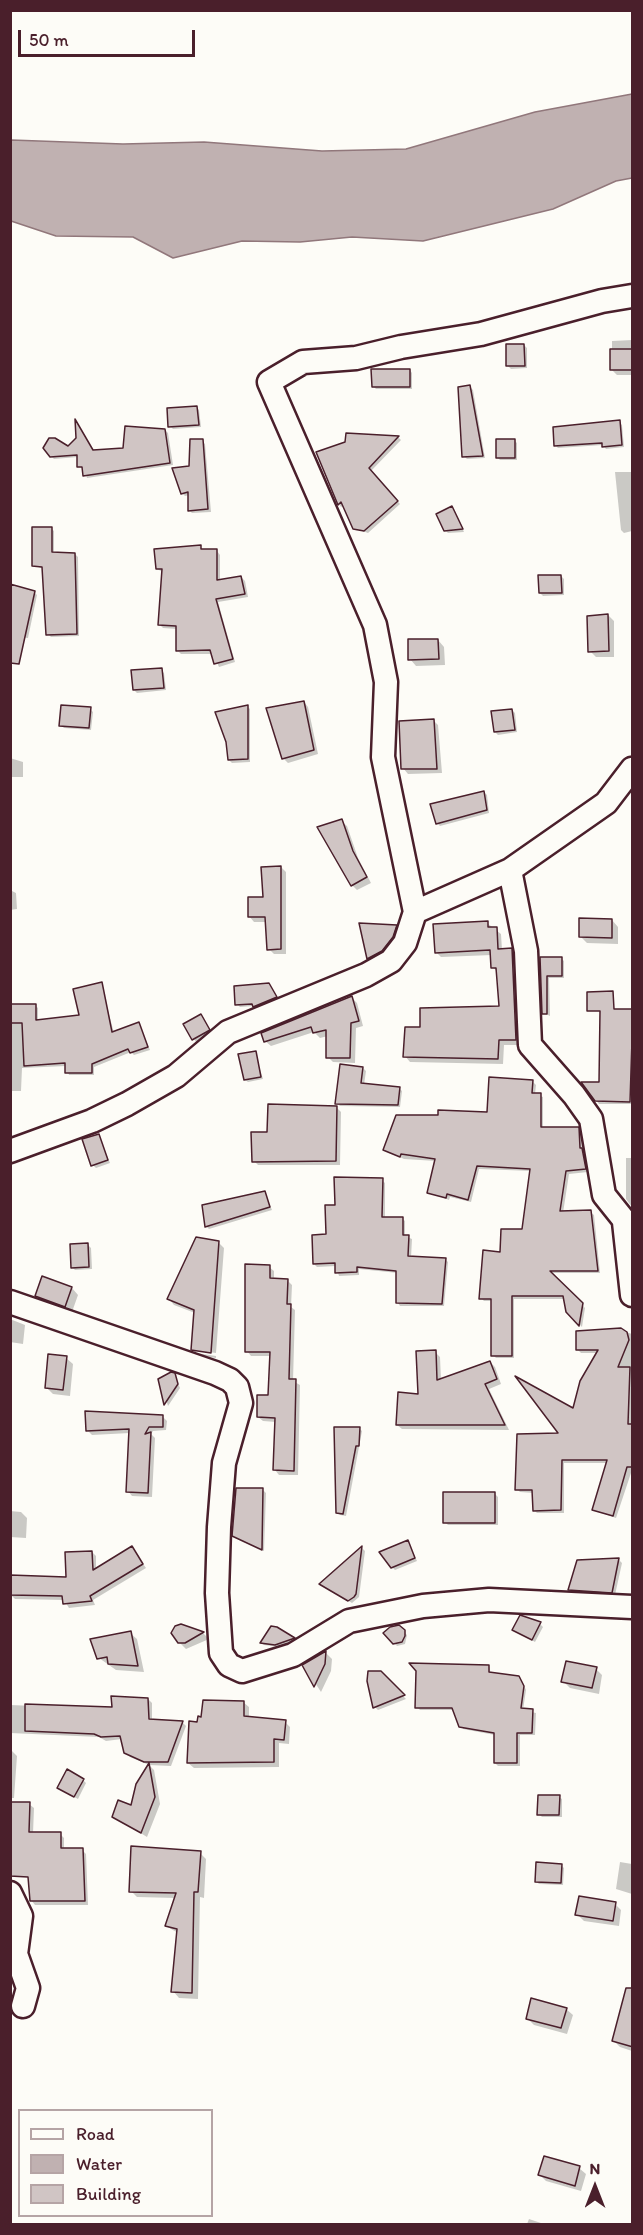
<!DOCTYPE html>
<html>
<head>
<meta charset="utf-8">
<style>
  body { margin:0 }
  #map { position:relative; width:643px; height:2235px; overflow:hidden; background:#fdfcf7; font-family:Itim,sans-serif }
  canvas { display:block }
  .frame { position:absolute; inset:0; border:12px solid #4a1f2b; pointer-events:none }
  .legend { position:absolute; left:18px; top:2109px; width:195px; height:108px; box-sizing:border-box; background:#fdfcf7; border:2px solid #b5a4a5; margin:0; padding:8px 10px; list-style:none; font-size:18px; color:#4a1f2b }
  .legend li { display:flex; align-items:center; gap:12px; height:30px }
  .legend b { width:30px; border:2px solid #b5a4a5 }
  .north { position:absolute; left:565px; top:2157px; width:60px; height:60px; -webkit-text-stroke:4px #fdfcf7; paint-order:stroke; rotate:0deg; font-size:16px; font-weight:700; line-height:24px; text-align:center; color:#4a1f2b }
  .north::after { content:''; display:block; margin:auto; width:21px; height:27px; background:#4a1f2b; clip-path:polygon(50% 0,100% 100%,50% 72%,0 100%) }
  .scale { position:absolute; left:18px; top:30px; width:177px; height:27px; box-sizing:border-box; border:3px solid #4a1f2b; border-top:0; padding-left:8px; font-size:18px; line-height:21px; white-space:nowrap; color:#4a1f2b; -webkit-text-stroke:4px #fdfcf7; paint-order:stroke }
</style>
</head>
<body>
<div id="map">
<canvas width="643" height="2235"></canvas>
<div class="frame"></div>
<ul class="legend">
<li><b style="height:8px;background:#fdfcf7"></b>Road</li>
<li><b style="height:16px;background:#c0b1b1"></b>Water</li>
<li><b style="height:16px;background:#d0c5c4"></b>Building</li>
</ul>
<div class="north">N</div>
<div class="scale">50 m</div>
</div>
<script>
const c = document.querySelector('canvas').getContext('2d');
c.lineJoin = 'round';
function fill(path, color) { c.fillStyle = color; c.fill(path, 'evenodd'); }
function strokePath(path, color, width, dash) { c.strokeStyle = color; c.lineWidth = width; c.lineCap = dash ? 'butt' : 'round'; c.setLineDash(dash || []); c.stroke(path); }
const water = new Path2D(`
  M632 94V178L616 181 553 209 423 241 352 237 300 242 242 241 173 258 133 237 56 236 11 221V140L123 144 204 142 322 151 406 149 535 112Z`);
fill(water, '#c0b1b1');
strokePath(water, '#91777b', 1.5);
fill(new Path2D(`
  M632 340V375H617L612 370V341Z
  M524 345 527 348V368L511 369 508 366Z
  M410 370 412 373V389H376L373 386Z
  M470 387 473 390 485 458 467 459 464 456Z
  M196 407 199 410 201 427 173 429 170 426Z
  M619 422 622 425 624 447 606 449 603 445 558 448 555 445Z
  M77 424 94 451 125 450 165 430 168 433 173 465 87 478 84 469 79 466 78 457 54 459 51 456 69 448 77 438Z
  M347 435 398 437 401 440 371 471 400 504 368 533 354 528 344 505 341 507 339 504 318 453 347 443Z
  M514 440 517 443V460H500L497 457Z
  M202 441 205 444 211 512 192 513 189 510 190 495 185 496 182 493Z
  M615 472H632V531L624 533 621 530Z
  M452 508 454 511 464 532 448 533 445 530Z
  M51 528 54 531V554H75L78 557 79 636 51 637 48 634 44 569 33 565Z
  M200 547 204 551H217L220 555V581L241 577 245 581 248 597 218 602 235 662 219 667 213 654H181L178 651 177 629 163 628 159 624 163 572 157 569Z
  M561 576 564 579V595L543 596 540 593Z
  M34 592 37 595 28 638 10 636Z
  M608 615 614 621V657H596L590 651Z
  M438 640 444 647 445 665 416 666 410 659Z
  M161 670 164 673 166 690 137 693 134 690Z
  M304 702 308 707 318 754 288 763 283 758Z
  M248 707 250 709V762L232 763 229 760Z
  M90 709 93 712 91 730 64 728 61 725Z
  M512 710 515 713 517 732 498 735 495 732Z
  M433 720 438 725 442 773 408 774 403 768Z
  M10 758 23 762V777H10Z
  M484 792 487 795 489 813 440 826 437 823Z
  M341 821 347 826 358 858 371 883 357 890 352 885Z
  M281 867 286 872V954H274L269 949 266 922H254L249 916 265 899Z
  M10 890 16 893 17 909 10 910Z
  M612 920 618 927V944L587 943 581 937Z
  M487 923 501 934 502 950H511L516 955 521 1045H504L503 1064 410 1062 405 1056 421 1029 501 1008 498 973 493 967 492 955 441 957 436 952Z
  M396 926 399 929 395 940 385 953 371 961 368 958Z
  M541 958H561L564 961V978H549L550 1016 544 1013Z
  M101 984 114 1033 139 1024 150 1050 134 1055 131 1052 94 1067V1075H69L66 1066 22 1068 21 1091H10V1006L35 1005 38 1008V1021L81 1017Z
  M271 988 279 1000 257 1009 254 1006 240 1007 237 1004Z
  M352 998 357 1003 363 1026 356 1028 355 1063 333 1062 328 1057V1036L320 1038 314 1032 271 1046 265 1041Z
  M201 1016 212 1033 196 1042 185 1024Z
  M601 1024 632 1025V1104H599L596 1100 600 1084Z
  M255 1053 263 1079 248 1082 245 1080Z
  M363 1068 366 1071 364 1085 399 1088 402 1091 400 1107 340 1106 337 1103Z
  M532 1081 536 1085 535 1094 543 1097V1128H578L581 1132 582 1150 588 1172 569 1174 563 1213 590 1212 594 1215 600 1273H551L585 1308 582 1327 567 1311 565 1299H514V1358H496L493 1355V1301H484L481 1298 502 1253 523 1231 532 1171 479 1169 471 1202 450 1197 449 1200 429 1192 436 1161 404 1159 385 1150 440 1116 488 1113Z
  M337 1108 341 1112 340 1165H258L254 1161 268 1133Z
  M99 1136 110 1163 96 1168 93 1165Z
  M626 1158H632V1207L626 1199Z
  M382 1180 385 1183V1219L402 1218 405 1221V1236L412 1239 411 1258 445 1259 448 1262 444 1306H400L398 1303V1273L359 1269V1275L339 1276 336 1266 317 1267 314 1264 328 1236 337 1206Z
  M264 1192 272 1210 209 1229 206 1226Z
  M218 1242 224 1248 216 1353 196 1350V1353L216 1356V1358L198 1355 192 1350 195 1313 174 1305 169 1299Z
  M88 1245 91 1248 92 1269 75 1270 72 1267Z
  M269 1267 274 1271V1280H287L292 1285 291 1307 295 1310 293 1381 300 1385 298 1475H279L275 1470 276 1422 263 1421 258 1417 270 1396 271 1356H251L247 1351Z
  M43 1278 72 1288 78 1295 72 1312 43 1303 37 1296Z
  M10 1319 25 1325 23 1344 10 1342Z
  M620 1330 632 1334V1470L616 1518 594 1510 608 1463H564V1513H537L534 1510V1493L520 1492 517 1489 561 1434 574 1410 598 1353H581L577 1349Z
  M435 1352 440 1357 441 1380 490 1362 495 1367 501 1384 489 1389 509 1430 402 1429 397 1425 419 1395Z
  M66 1358 73 1364 70 1396 53 1394 46 1387Z
  M174 1375 180 1388 168 1406 160 1380Z
  M162 1416 167 1421 166 1430 153 1431 151 1434 155 1438 152 1497 132 1496 128 1491 130 1433 92 1435 88 1431Z
  M359 1428 362 1431 346 1516 340 1515 337 1512Z
  M263 1490 266 1493 264 1551 234 1535Z
  M495 1494 498 1497V1525H448L445 1522Z
  M10 1511 21 1512 27 1518 26 1538 10 1537Z
  M408 1542 417 1561 395 1570 392 1567Z
  M132 1548 146 1568 93 1600 95 1605 69 1608 64 1600 15 1599 11 1595 67 1578 92 1552 96 1556V1569Z
  M362 1548 365 1551 359 1597 352 1603 321 1585Z
  M619 1560 622 1563 615 1595 572 1593 569 1590 578 1561Z
  M540 1624 543 1627 535 1642 514 1630Z
  M181 1625 203 1633 209 1639 186 1649 173 1636Z
  M398 1626 407 1635 405 1644 397 1646 385 1633Z
  M277 1628 294 1639 296 1641 279 1647 264 1645 261 1643Z
  M130 1633 137 1639 144 1672 116 1670 99 1658Z
  M326 1653 332 1659 331 1671 321 1692 304 1666Z
  M489 1666 491 1674 522 1681 526 1690 523 1710 536 1713 535 1735H520V1766H498L495 1763V1735L463 1729 454 1710H420L417 1707Z
  M596 1669 602 1675 599 1694 570 1688 563 1681Z
  M380 1673 406 1699 378 1710 375 1707Z
  M148 1699 152 1703V1720L182 1722 186 1726 171 1766 149 1765 130 1757 126 1752 122 1739 106 1741 99 1737 10 1733V1705L114 1709Z
  M243 1702 249 1707V1718L285 1722 290 1727 289 1744 279 1743V1767L194 1768 188 1763Z
  M12 1751 17 1756 14 1798H10Z
  M149 1765 154 1770 160 1804 147 1837 113 1816 132 1807Z
  M83 1780 86 1783 78 1799 61 1790Z
  M559 1797 562 1799V1817H542L539 1814Z
  M29 1804 34 1808 33 1834H60L64 1838V1850H82L86 1854 88 1905H35L31 1900 29 1867 15 1860Z
  M200 1853 206 1859 204 1898 200 1897 198 1999 179 1998 173 1991 178 1933 166 1926 176 1898 137 1897 131 1891Z
  M620 1862 632 1864V1894L616 1889Z
  M561 1865 564 1868 563 1885 539 1884 536 1881Z
  M615 1904 621 1910 619 1926 584 1921 577 1914Z
  M566 2009 573 2015 567 2034 534 2025 527 2018Z
  M632 2023V2051L620 2047 614 2041Z
  M579 2168 586 2174 581 2191 546 2181 540 2175Z
  M529 2219 544 2224H527Z`), '#0003');
const building = new Path2D(`
  M506 344H524L525 366H506Z
  M610 349H633V370H610Z
  M371 369H410V387H372Z
  M470 385 483 456 462 457 458 387Z
  M197 406 199 425 168 427 167 408Z
  M75 419 93 450 123 448 125 426 165 429 170 463 83 476 82 467H77V455L50 457 43 448 49 438H55L68 446 76 438Z
  M620 420 622 445 602 447V443L554 446 553 427Z
  M346 433 399 436 369 468 398 501 364 531 353 529 341 502 338 505 316 452 345 442Z
  M190 439H203L208 509 188 511V492L181 494 172 468 189 466Z
  M496 439H515V458H496Z
  M452 506 463 529 444 531 436 514Z
  M32 527H52V552L75 553 77 634 46 635 42 567 32 566Z
  M201 545V549H217V580L241 576 245 594 216 599 233 659 214 664 210 650 176 651V626L158 625 162 569H156L154 549Z
  M538 575H561L562 593H539Z
  M10 584 35 591 19 664 10 663Z
  M608 614 609 651 588 652 587 616Z
  M408 639H438L439 659 408 660Z
  M162 668 164 688 133 690 131 670Z
  M304 701 314 750 282 759 266 708Z
  M61 705 91 707 89 728 59 726Z
  M248 705V759L228 760 226 742 215 712Z
  M512 709 515 730 494 732 491 711Z
  M434 719 437 769H401L399 721Z
  M484 791 487 810 436 824 430 804Z
  M342 819 353 851 367 877 351 886 317 827Z
  M281 866V949L267 950 265 917H248V897H263L261 867Z
  M579 918 612 919V938L579 937Z
  M488 921V927H497L498 949 512 948 516 1040H499L498 1059 403 1057 405 1027H420V1008L499 1006 496 968H491L490 950 435 953 433 924Z
  M359 923 397 925 393 937 382 951 367 959Z
  M540 957H562V976H547V1014H542Z
  M102 982 112 1032 139 1022 148 1047 130 1053 128 1049 92 1064V1073H65V1063L24 1066 22 1023H10V1004H36V1020L79 1015 73 989Z
  M269 983 277 997 253 1007 252 1004 235 1005 234 986Z
  M613 991 614 1009H633L630 1102 595 1101 581 1082H599L600 1011H587V992Z
  M352 996 359 1021 351 1023 350 1058H326V1030L313 1033 311 1027 264 1042 261 1033Z
  M201 1014 210 1030 192 1040 183 1024Z
  M256 1051 261 1077 244 1080 238 1054Z
  M340 1064 363 1067 361 1083 400 1087 398 1105 335 1104Z
  M489 1077 533 1080 532 1093H541V1127H579L580 1148H582L586 1169 566 1171 560 1211 591 1210 598 1271H550L583 1303 579 1326 566 1312 563 1296H512V1356H491V1299H479L483 1250 500 1252 501 1229H522L530 1169 477 1166 468 1200 447 1194 446 1198 427 1193 435 1159 401 1154 400 1157 383 1150 396 1115H438V1110L487 1112Z
  M268 1104 337 1106 336 1161 252 1162 251 1132H267Z
  M99 1134 108 1160 91 1166 82 1139Z
  M334 1177 383 1178 382 1217H403V1235H409L408 1256 446 1258 442 1304 396 1303V1271L357 1267V1272L335 1273V1263L313 1264 312 1235 326 1234 325 1205H335Z
  M265 1191 270 1207 205 1227 202 1205Z
  M196 1237 219 1241 211 1353 191 1350 194 1310 167 1299Z
  M88 1243 89 1267 71 1268 70 1244Z
  M245 1264 270 1265V1278L288 1279 287 1304H291L289 1379H296L294 1471 273 1470 275 1418 257 1417V1395H268L270 1352H245Z
  M42 1276 72 1287 65 1307 35 1296Z
  M621 1328 627 1332 629 1340 618 1367H630L628 1424H633V1467H627L613 1516 592 1510 607 1460H562L561 1510 533 1511 532 1490H515L517 1434 558 1433 515 1376 573 1408 580 1381 598 1350H576V1331Z
  M436 1350 437 1380 490 1361 497 1379 485 1384 505 1425H396L398 1392 418 1394 416 1351Z
  M48 1354 67 1356 63 1390 45 1388Z
  M171 1372 175 1373 178 1384 164 1405 158 1379Z
  M85 1411 163 1415V1427H149L145 1434 151 1432 148 1493 126 1492 129 1429 86 1431Z
  M334 1427H360L359 1446H356L343 1514 336 1513Z
  M236 1488H263L262 1550 232 1536Z
  M443 1492H495V1523H443Z
  M408 1540 415 1558 391 1568 379 1552Z
  M132 1546 143 1564 90 1596 92 1601 63 1604 62 1596 10 1595V1575L66 1577 65 1552 92 1551 93 1570Z
  M362 1546 356 1594 354 1597 348 1601 319 1584Z
  M619 1558 612 1593 568 1590 577 1560Z
  M520 1615 541 1622 532 1640 512 1630Z
  M181 1624 204 1632 185 1643H178L171 1633 175 1626Z
  M399 1625 405 1630V1636L402 1642 393 1644 383 1633 390 1627Z
  M271 1626 277 1627 295 1638 275 1645 260 1643Z
  M131 1631 138 1666 108 1664 107 1657 97 1659 90 1639Z
  M326 1651 325 1664 314 1687 302 1665Z
  M566 1661 597 1667 592 1688 561 1682Z
  M409 1663 489 1665V1672L519 1676 524 1686 521 1708 533 1709 532 1733H517V1763H494V1733L459 1727 452 1708H415L416 1671Z
  M368 1671H381L405 1695 373 1708 367 1681Z
  M111 1696 148 1698 149 1719 183 1721 168 1762H144L124 1753 120 1736 101 1737 94 1734 25 1731V1704L112 1707Z
  M203 1700 244 1701V1716L286 1720 284 1740 274 1739V1762L187 1763 189 1721 197 1722 198 1716 201 1717Z
  M149 1763 155 1797 141 1833 112 1817 118 1800 131 1805 136 1784Z
  M67 1769 84 1779 74 1797 57 1788Z
  M538 1795H560L559 1815H537Z
  M10 1802H30L29 1832H61V1848H83L85 1901H30L28 1877 10 1876Z
  M131 1846 201 1851 198 1892H194L192 1993 171 1992 177 1929 165 1926 176 1893 129 1892Z
  M536 1862 562 1864 561 1883 535 1882Z
  M579 1896 616 1902 613 1921 575 1915Z
  M626 1988H633V2047L612 2041Z
  M531 1998 567 2008 561 2028 526 2019Z
  M544 2156 580 2166 575 2186 538 2175Z`);
fill(building, '#d0c5c4');
strokePath(building, '#4a1f2b', 1.5);
const street = new Path2D(`
  M510 870 526 951 530 1045 574 1095 591 1119 604 1195 632 1230
  M415 912 383 757 386 682 375 625 269 382 303 362 356 358 401 347 481 334 602 301 632 296
  M10 1151 92 1121 127 1104 176 1076 228 1032 366 975 391 961 405 943 415 912 510 870 606 803 632 769
  M624 1222 632 1295
  M10 1302 215 1373 230 1380 237 1387 241 1403 224 1463 219 1527 217 1593 221 1653 229 1665 242 1671 293 1655 349 1621 423 1606 489 1600 632 1607
  M10 1893 21 1916 16 1954 28 1988 23 2006`);
strokePath(street, '#4a1f2b', 27);
strokePath(street, '#fdfcf7', 22);
</script>
</body>
</html>
